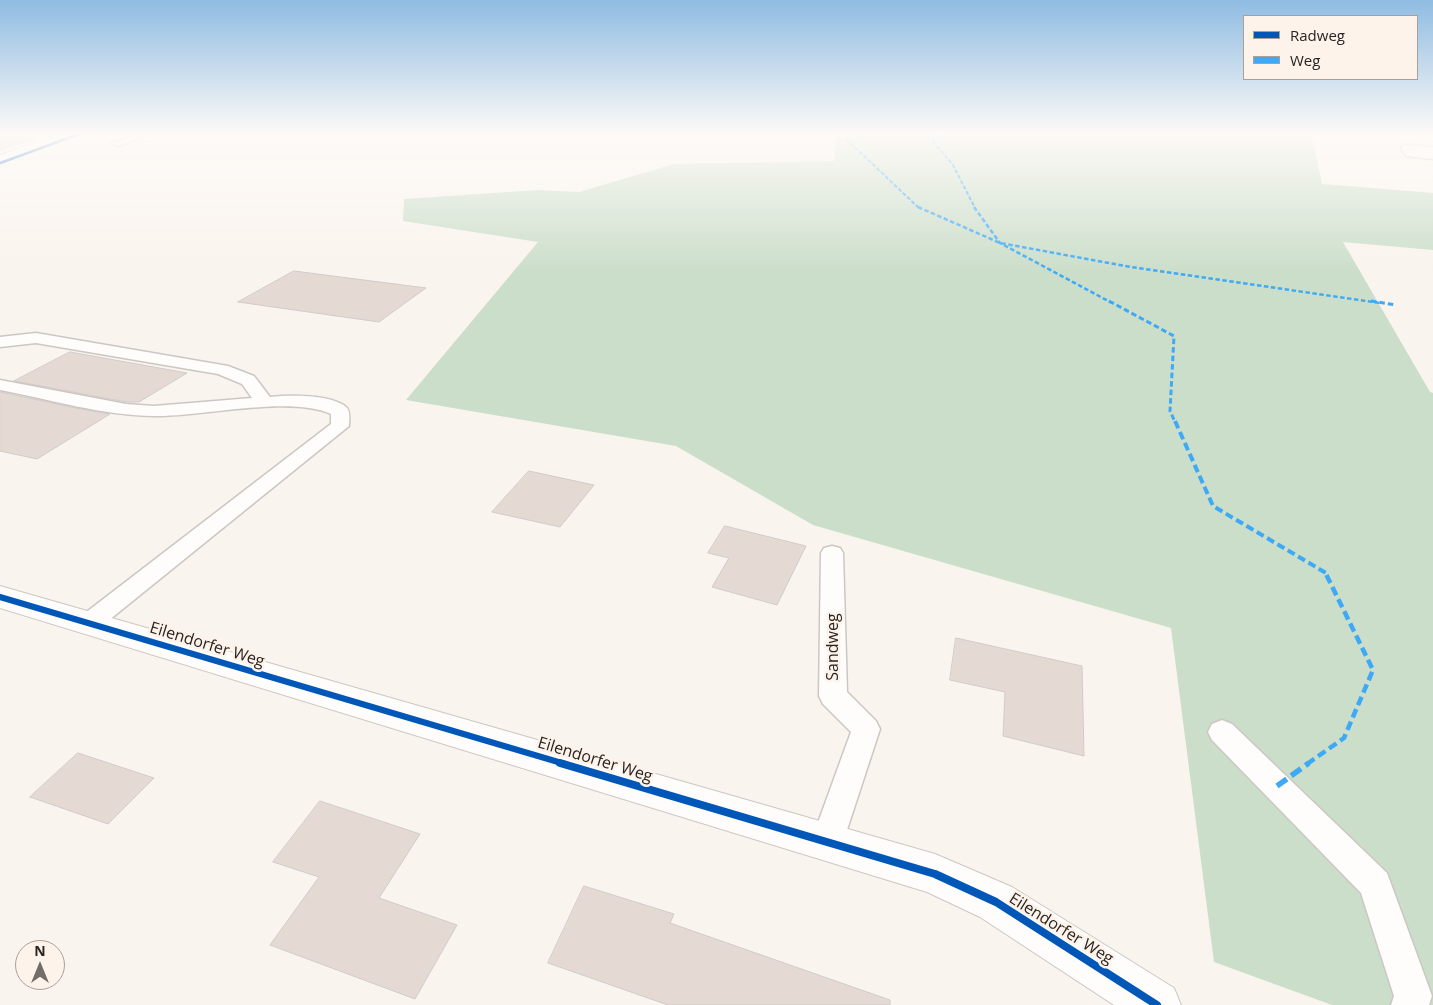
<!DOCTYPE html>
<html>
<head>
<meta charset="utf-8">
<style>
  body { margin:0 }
  #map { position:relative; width:1433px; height:1005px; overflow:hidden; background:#faf4ee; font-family:"Open Sans",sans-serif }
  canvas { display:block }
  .legend { position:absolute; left:1243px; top:15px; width:175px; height:65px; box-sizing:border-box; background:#fef3ea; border:1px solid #a8a09a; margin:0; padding:6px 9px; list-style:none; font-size:15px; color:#282421 }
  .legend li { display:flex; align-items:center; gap:10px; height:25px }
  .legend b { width:25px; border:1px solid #a8a09a }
  .north { position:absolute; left:15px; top:940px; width:50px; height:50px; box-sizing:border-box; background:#fef3ea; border:1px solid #a8a09a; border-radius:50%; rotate:0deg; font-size:14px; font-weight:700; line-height:20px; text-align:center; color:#282421 }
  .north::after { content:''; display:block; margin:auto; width:18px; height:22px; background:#726d69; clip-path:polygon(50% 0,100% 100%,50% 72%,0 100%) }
</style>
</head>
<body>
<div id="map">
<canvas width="1433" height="1005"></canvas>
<ul class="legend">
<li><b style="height:6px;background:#0057b8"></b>Radweg</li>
<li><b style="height:6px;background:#3fa9f5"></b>Weg</li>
</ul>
<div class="north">N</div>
</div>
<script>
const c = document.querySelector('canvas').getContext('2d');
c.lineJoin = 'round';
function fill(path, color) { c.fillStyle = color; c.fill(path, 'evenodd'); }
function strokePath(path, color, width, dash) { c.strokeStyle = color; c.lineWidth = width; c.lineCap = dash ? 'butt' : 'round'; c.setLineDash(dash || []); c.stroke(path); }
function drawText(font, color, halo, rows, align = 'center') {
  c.font = font + ' "Open Sans",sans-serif'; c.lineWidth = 5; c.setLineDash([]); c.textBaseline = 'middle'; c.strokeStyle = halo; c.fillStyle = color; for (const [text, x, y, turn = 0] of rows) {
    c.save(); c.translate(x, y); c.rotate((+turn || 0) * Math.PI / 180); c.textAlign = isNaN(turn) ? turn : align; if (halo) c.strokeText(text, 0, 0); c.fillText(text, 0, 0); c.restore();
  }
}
fill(new Path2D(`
  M0 133H55L0 151Z
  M836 133H1311L1322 184 1433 193V250L1343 242 1430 392 1433 393V1005H1332L1214 962 1171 628 813 525 676 446 406 400 538 242 403 221 404 199 538 190 579 192 674 164 834 161Z`), '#cbdeca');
const building = new Path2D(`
  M294 271 426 288 379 322 238 302Z
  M70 352 187 373 139 402H126L14 381Z
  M0 392 76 408 110 414 37 459 0 451Z
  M529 471 594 485 560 527 492 512Z
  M725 526 806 546 777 605 712 587 729 558 708 553Z
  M956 638 1082 666 1084 756 1003 736 1005 692 950 680Z
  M78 753 154 778 108 824 30 797Z
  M320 801 420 834 379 898 457 925 415 999 270 945 319 877 273 862Z
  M584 886 674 914 670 923 890 1000V1005H668L548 963Z`);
fill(building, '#e5d9d4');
strokePath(building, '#d0cbc8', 1);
const service = new Path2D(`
  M138 133H151L119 146 111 144Z
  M1406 145 1433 147V153L1427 152 1433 153V159L1406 156 1401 148Z
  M36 333 228 366 254 376 270 397C289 395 331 394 346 407 351 411 349 421 349 426L98 629 89 632 80 629 76 623 80 617 331 424V414C289 395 202 417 154 416 105 416 48 399 0 390V380L126 404 154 406 252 398 242 384 218 374 36 343 0 347V337Z
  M832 546 840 548 843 553 847 692 876 721 880 729 843 842 838 852 827 857 816 852 811 842 851 732 823 704 819 696 821 553 824 548Z
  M1222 720 1232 724 1387 873 1432 996 1429 1005H1391L1394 996 1361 893 1212 740 1208 732 1212 724Z`);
const minor = new Path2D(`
  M0 586 935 854 1012 887 1174 988 1181 1005H1114L980 917 927 892 0 608Z`);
const secondary = new Path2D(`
  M61 133H77L0 163V155Z`);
strokePath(service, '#ccc7c3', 3);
strokePath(minor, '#ccc7c3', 2);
strokePath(secondary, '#ccc7c3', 2);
fill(service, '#fefdfc');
fill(minor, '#fefdfc');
fill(secondary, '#fefdfc');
strokePath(new Path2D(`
  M849 133 847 140 919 208
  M937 133 938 135 932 140 953 165 975 208`), '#3fa9f5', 2, [4, 2]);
strokePath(new Path2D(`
  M918 207 1000 243 1131 267 1380 303
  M974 207 1000 243 1112 303`), '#3fa9f5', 2.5, [4.5, 2.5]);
strokePath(new Path2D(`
  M1109 301 1174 336 1170 411 1175 422
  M1371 301 1396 305`), '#3fa9f5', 3, [5.5, 3]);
strokePath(new Path2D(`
  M1175 421 1213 506 1326 573`), '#3fa9f5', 4, [8, 4]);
strokePath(new Path2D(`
  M1307 764 1344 738 1373 670 1325 572`), '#3fa9f5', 4.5, [9, 4.5]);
strokePath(new Path2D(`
  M1277 786 1309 763`), '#3fa9f5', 5.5, [12, 5.5]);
strokePath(new Path2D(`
  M0 163 82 133`), '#0057b8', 2.5);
strokePath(new Path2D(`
  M0 597 565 764`), '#0057b8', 6);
strokePath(new Path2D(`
  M560 763 935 874 996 902 1157 1005`), '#0057b8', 8);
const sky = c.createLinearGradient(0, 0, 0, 273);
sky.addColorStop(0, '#8fbce2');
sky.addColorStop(0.49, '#fdfaf7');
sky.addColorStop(1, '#fdfaf700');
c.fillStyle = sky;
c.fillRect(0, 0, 1433, 273);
drawText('16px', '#282421', '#fef3ea', [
  ["Eilendorfer Weg",207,645,17],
  ["Sandweg",833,647,-90],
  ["Eilendorfer Weg",595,760,17],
  ["Eilendorfer Weg",1061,929,32]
]);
</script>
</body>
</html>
